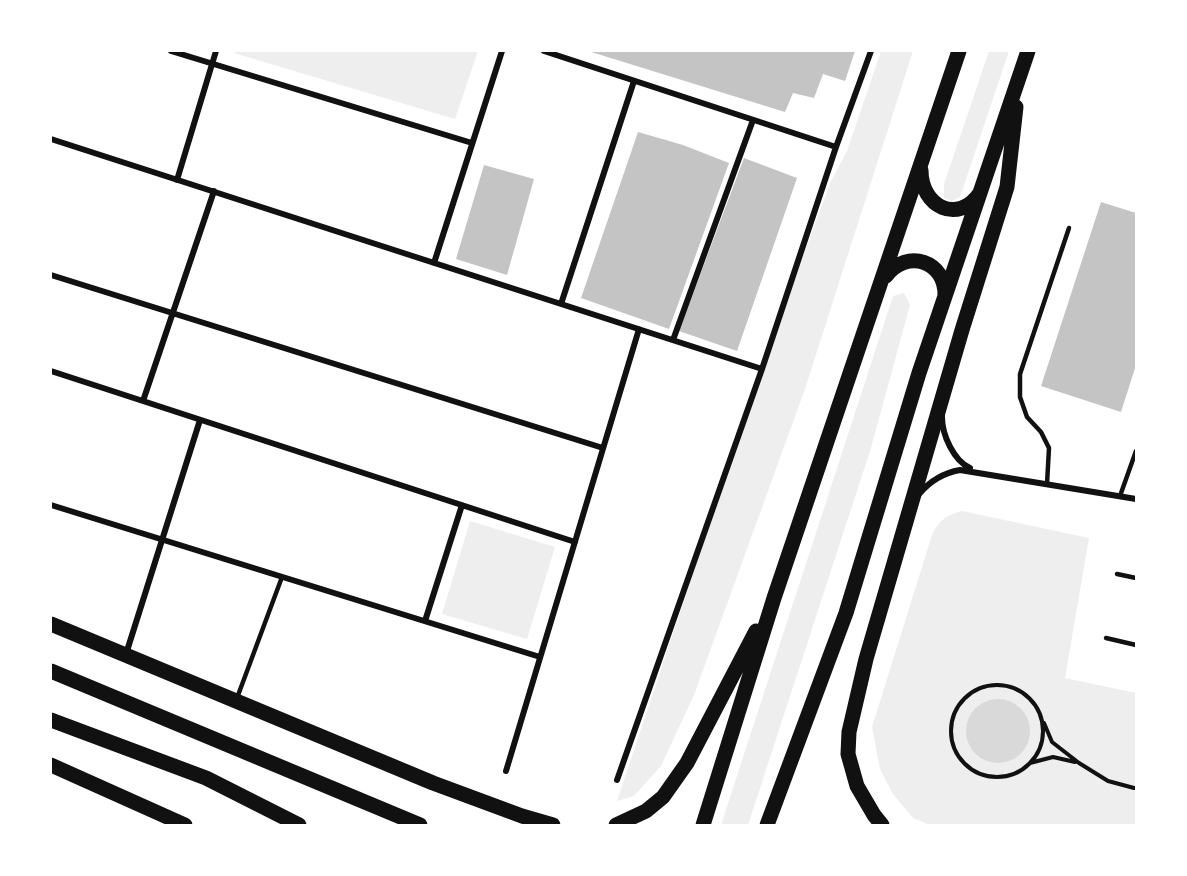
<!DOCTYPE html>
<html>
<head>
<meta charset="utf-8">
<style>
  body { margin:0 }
  #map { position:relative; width:1187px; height:876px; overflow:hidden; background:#fff; font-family:Mulish,sans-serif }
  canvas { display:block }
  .frame { position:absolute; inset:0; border:52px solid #fff; pointer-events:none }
</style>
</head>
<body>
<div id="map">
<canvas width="1187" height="876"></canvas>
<div class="frame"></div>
</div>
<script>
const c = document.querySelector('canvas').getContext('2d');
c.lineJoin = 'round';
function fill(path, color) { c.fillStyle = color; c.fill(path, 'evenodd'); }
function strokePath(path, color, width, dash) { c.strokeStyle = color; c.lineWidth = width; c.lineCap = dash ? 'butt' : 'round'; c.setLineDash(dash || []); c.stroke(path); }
fill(new Path2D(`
  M235 51H478L455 119 234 53Z
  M881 51H913L805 389 694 695 661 766 634 796 617 801 765 358 831 181 847 151Z
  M989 51H1009L960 197 952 201 944 198V184Z
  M904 293 910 305 871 448 748 825H721L893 296Z
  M962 511 1089 538 1065 678 1136 693V825H930L913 818 893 794 880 769 872 727 932 535C939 520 947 515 962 511Z
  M470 521 555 547 527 639 442 614Z`), '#eee');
fill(new Path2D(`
  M966 731a32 32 0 1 1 64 0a32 32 0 1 1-64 0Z`), '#d9d9d9');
fill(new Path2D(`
  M588 51H855L845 81 823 74 814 98 793 93 785 112Z
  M638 132 683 145 729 163 669 329 581 298Z
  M744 158 797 178 737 351 679 331Z
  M484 165 534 179 507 275 456 259Z
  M1101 202 1136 213V365L1121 412 1041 386Z`), '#c4c4c4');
strokePath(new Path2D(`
  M951 731a46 46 0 1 1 92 0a46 46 0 1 1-92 0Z
  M1044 723 1052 742 1079 763 1108 781 1134 788
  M1030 763 1053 757 1075 762`), '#111', 4);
strokePath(new Path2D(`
  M1047 484 1049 448 1041 432 1027 417 1020 397V374L1069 228
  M1120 496 1136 451
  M1117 574 1136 578
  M1106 638 1136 645
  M237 698 282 577`), '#111', 4.5);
strokePath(new Path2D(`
  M171 51 472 143
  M544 51 836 147
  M51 139 762 369
  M177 180 216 51
  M434 263 502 51
  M51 275 603 448
  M561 304 634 81
  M673 340 753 120
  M51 371 575 542
  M143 401 214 191
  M942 417C942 435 954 461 970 468
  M919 494C930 481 943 473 960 470L1136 499
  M51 505 540 657
  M425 621 462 505
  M126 654 200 420
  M506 771 639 329
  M617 780 762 369 836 147 871 51`), '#111', 6);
strokePath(new Path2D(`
  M921 170C921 207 958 225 980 193
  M886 276C907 248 946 261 945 296
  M51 624 433 783 522 816 553 825
  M51 671 420 825
  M51 720 206 778 299 825
  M51 765 185 825
  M616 825 646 811 663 797 687 763 756 631
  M703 825 774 598 959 51
  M767 825 846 613 919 373 1028 51
  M882 825 874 815 857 786 848 754 849 732 866 659 962 330 1007 187 1016 107`), '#111', 15);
</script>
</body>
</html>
